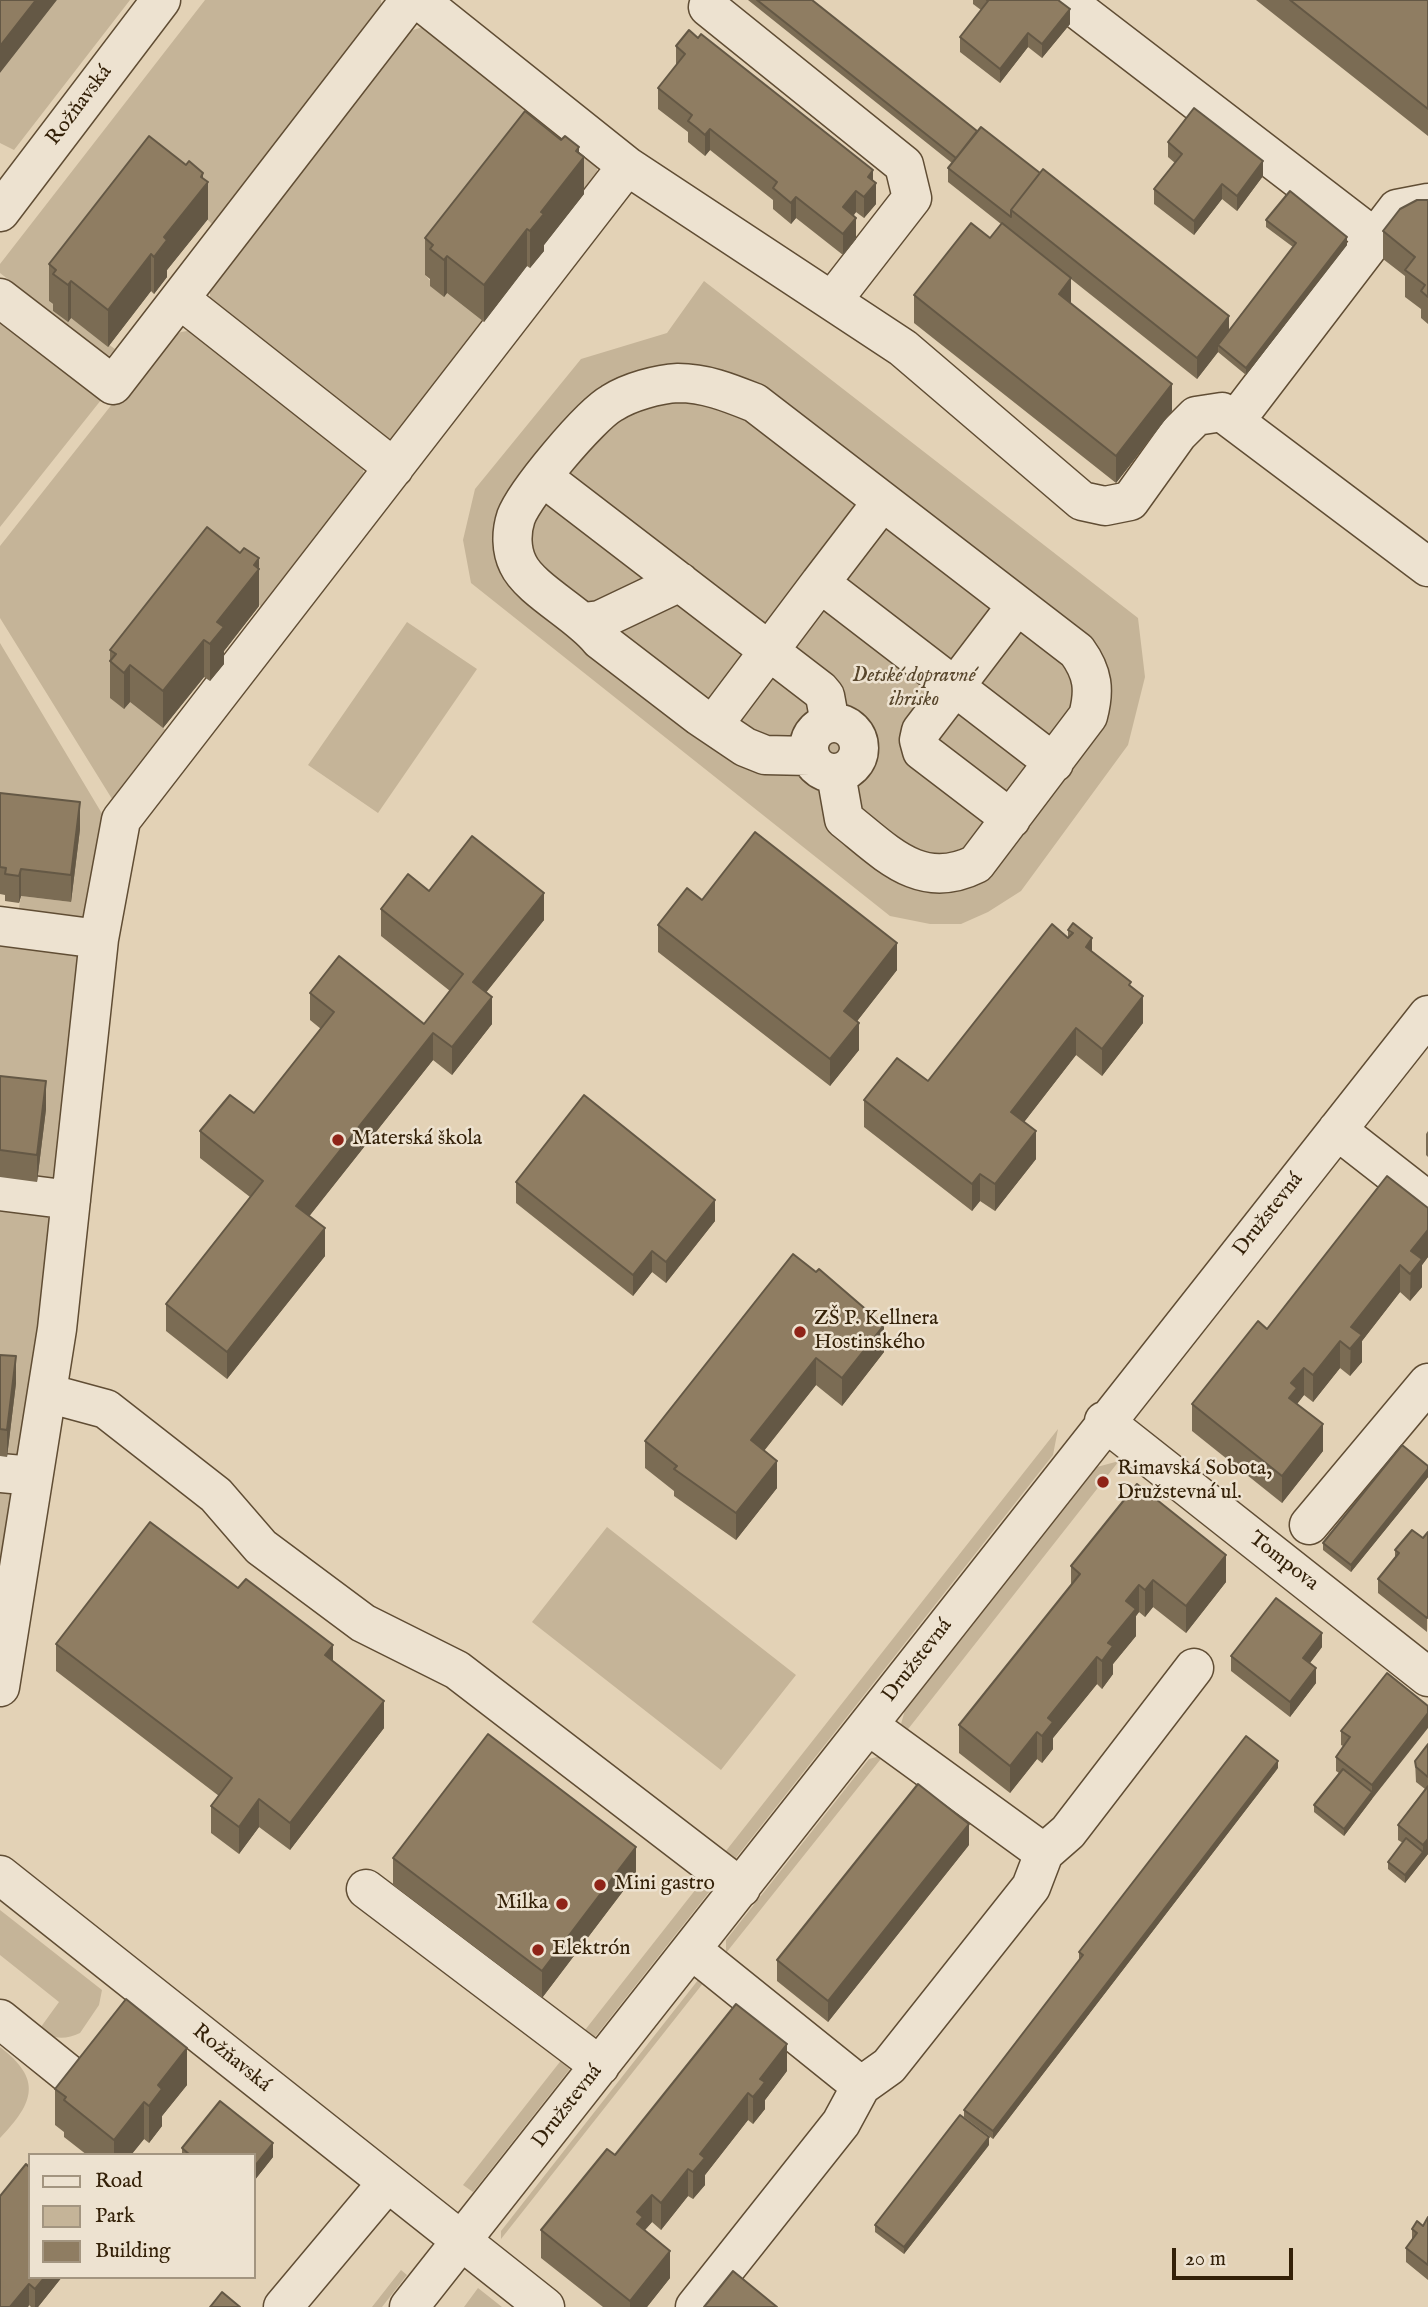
<!DOCTYPE html>
<html>
<head>
<meta charset="utf-8">
<style>
  body { margin:0 }
  #map { position:relative; width:1428px; height:2307px; overflow:hidden; background:#e3d2b6; font-family:"IM FELL English",serif }
  canvas { display:block }
  .legend { position:absolute; left:28px; top:2153px; width:228px; height:126px; box-sizing:border-box; background:#ede2d0; border:2px solid #a39580; margin:0; padding:9px 12px; list-style:none; font-size:21px; color:#342108 }
  .legend li { display:flex; align-items:center; gap:14px; height:35px }
  .legend b { width:35px; border:2px solid #a39580 }
  .scale { position:absolute; left:1172px; top:2248px; width:121px; height:32px; box-sizing:border-box; border:4px solid #342108; border-top:0; padding-left:9px; font-size:21px; line-height:24px; white-space:nowrap; color:#342108; -webkit-text-stroke:5px #ede2d0; paint-order:stroke }
</style>
</head>
<body>
<div id="map">
<canvas width="1428" height="2307"></canvas>
<ul class="legend">
<li><b style="height:9px;background:#ede2d0"></b>Road</li>
<li><b style="height:19px;background:#c5b498"></b>Park</li>
<li><b style="height:19px;background:#8f7d62"></b>Building</li>
</ul>
<div class="scale">20 m</div>
</div>
<script>
const c = document.querySelector('canvas').getContext('2d');
c.lineJoin = 'round';
function fill(path, color) { c.fillStyle = color; c.fill(path, 'evenodd'); }
function strokePath(path, color, width, dash) { c.strokeStyle = color; c.lineWidth = width; c.lineCap = dash ? 'butt' : 'round'; c.setLineDash(dash || []); c.stroke(path); }
function drawText(font, color, halo, rows, align = 'center') {
  c.font = font + ' "IM FELL English",serif'; c.lineWidth = 5; c.setLineDash([]); c.textBaseline = 'middle'; c.strokeStyle = halo; c.fillStyle = color; for (const [text, x, y, turn = 0] of rows) {
    c.save(); c.translate(x, y); c.rotate((+turn || 0) * Math.PI / 180); c.textAlign = isNaN(turn) ? turn : align; if (halo) c.strokeText(text, 0, 0); c.fillText(text, 0, 0); c.restore();
  }
}
fill(new Path2D(`
  M57 0H130L14 150 0 143V73Z
  M205 0H381L382 9 220 232 207 219 49 301 56 307 53 311 67 321 71 318 115 349 108 357 0 273V264Z
  M423 27 598 163 595 185 425 275 444 296 447 293 484 322 393 438 380 439 210 301V287L403 33Z
  M704 281 1138 618 1145 677 1128 745 1021 891 988 912 961 924H930L890 916 471 583 463 540 475 489 581 359 667 333Z
  M0 314 105 395 0 527Z
  M194 330 363 467 364 479 267 611 207 564 124 709 130 702 172 735 117 807 0 618V546L158 346 181 332Z
  M407 622 477 669 378 813 308 765Z
  M0 643 110 827 93 915 79 920 18 913 21 896 71 902 0 820Z
  M0 935 83 950 55 1177 39 1184 0 1103Z
  M0 1203 34 1208 57 1223 21 1457H7L0 1382Z
  M1058 1429 1053 1455 473 2192 463 2185Z
  M1119 1461 905 1733 901 1724 905 1710 1097 1467Z
  M0 1485 14 1495 0 1614Z
  M607 1527 796 1675 721 1770 532 1622Z
  M884 1755 726 1953V1940L869 1759Z
  M0 1910 102 1990 99 2005 80 2033C66 2040 52 2039 38 2031L59 2002 0 1955Z
  M702 1975 708 1977 501 2239V2231Z
  M0 2047C42 2079 35 2102 0 2138Z
  M401 2270 407 2275 382 2307H372Z
  M478 2288 502 2307H464Z`), '#c5b498');
const minor = new Path2D(`
  M1065 0 1375 238
  M708 7 904 165 912 198 832 301
  M627 166 903 348 1082 501 1105 506 1130 501 1178 434 1196 416 1222 412 1428 567
  M0 212 161 0
  M0 298 113 385 410 0
  M181 300 394 468
  M1235 421 1397 209 1428 203
  M544 478 820 690 825 696 830 723
  M882 502 820 583 1054 763
  M583 622 600 620 680 582
  M809 748a25 25 0 1 1 50 0a25 25 0 1 1-50 0Z
  M714 724 820 583
  M810 756 765 755 745 747 699 716 600 640C580 614 530 590 518 564 511 550 511 532 516 517 525 493 589 416 612 403 629 392 658 384 678 383 706 383 730 393 755 403L1077 651C1093 673 1095 690 1088 716L976 864C920 892 886 852 844 819L836 774
  M1011 819 922 751 919 740 921 731 1017 605
  M0 926 99 939
  M1337 1130 1428 1201
  M0 1191 71 1200
  M47 1393 106 1409 216 1495 261 1547 363 1623 457 1670 741 1888
  M1104 1421 1428 1677
  M0 1473 33 1476
  M1309 1525 1428 1383
  M0 1687 57 1329 99 939 121 820 627 166 419 0
  M868 1725 1044 1853
  M0 1875 545 2307
  M366 1889 600 2066
  M692 1950 861 2086
  M0 2019 67 2073
  M283 2307 387 2183
  M409 2307 1428 1015
  M695 2307 841 2123 861 2086 889 2066 1031 1887 1044 1853 1068 1832 1194 1668`);
strokePath(minor, '#604d34', 41);
strokePath(minor, '#ede2d0', 38);
fill(new Path2D(`
  M748 0H812L1229 330 1293 247 1266 227V220L1347 245 1246 375 1218 352 1197 379 1071 279V303L1172 411 1116 483 914 323V295L990 238 1001 224 948 182V168L952 163Z
  M973 0H1058L1070 24 1042 58 1028 47 1000 83 960 52V37L981 10 973 4Z
  M1256 0H1428V136Z
  M676 46 873 181 876 204 864 218 856 212 854 215 856 239 843 255 796 218 791 224 773 209V200L710 150 705 156 688 142V132L658 109V88L676 66Z
  M1168 142 1263 176 1237 211 1222 199 1194 235 1154 204V189L1175 163 1168 157Z
  M579 153 584 194 544 245V251L530 268 527 266 484 322 447 293 444 297 430 286V279L425 275V238Z
  M203 179 208 219 167 270V277L154 294 151 291 108 347 71 318 68 322 53 311V304L49 301V264Z
  M1428 200V324L1421 318V309L1405 297V276L1383 259V231Z
  M259 568V606L224 651V664L210 681 204 677 163 728 130 702 124 709 110 698V650Z
  M0 793 80 829 71 902 21 896 19 903 5 901V895L0 894Z
  M429 891 544 920 486 992 492 1024 452 1075 433 1060 309 1216 325 1256 227 1379 166 1331V1304L250 1197 200 1158V1131L254 1113 321 1029 310 1020V993L424 1024 450 991 381 936V909Z
  M702 900 897 970 857 1021 859 1050 830 1086 658 952V925Z
  M1068 930 1131 987 1143 1023 1102 1076 1076 1055 1024 1122 1036 1159 995 1211 980 1201 972 1211 864 1127V1100L928 1081 1068 938Z
  M0 1076 46 1109 37 1182 0 1177Z
  M1428 1131V1157L1426 1155V1134Z
  M516 1182 715 1221 666 1283 652 1272 633 1296 516 1203Z
  M1428 1208V1257L1422 1265V1287L1410 1301 1400 1292 1362 1341V1362L1350 1376 1340 1368 1313 1402 1304 1395 1297 1404 1323 1451 1282 1503 1192 1431V1404Z
  M793 1254 884 1352 842 1406 816 1385 764 1451 777 1488 736 1540 674 1496V1491L645 1468V1441Z
  M0 1355 16 1383 7 1457 0 1456Z
  M1428 1466V1477L1351 1572 1323 1550V1543Z
  M1428 1532 1427 1632 1378 1593V1579L1395 1557V1550L1423 1538Z
  M1071 1566 1226 1582 1186 1633 1153 1607 1145 1617 1139 1612 1136 1616V1636L1113 1664V1674L1102 1689 1097 1684 1053 1738V1749L1042 1763 1037 1759 1010 1793 959 1753V1725L1071 1585Z
  M56 1644 333 1661 384 1728 290 1850 259 1827 239 1854 211 1833V1806L219 1796 56 1671Z
  M1322 1647 1310 1663 1316 1683 1290 1717 1231 1671V1656Z
  M1387 1673 1372 1799 1344 1836 1314 1812V1805L1339 1773 1336 1771V1757L1343 1746 1341 1745V1731Z
  M1428 1744V1854L1405 1883 1388 1869V1862L1403 1843 1398 1840V1825L1425 1789 1416 1782 1415 1761Z
  M1278 1768 993 2139 964 2117V2110L1079 1960V1952Z
  M969 1845 828 2022 777 1981V1960Z
  M393 1858 636 1874 542 1998 393 1885Z
  M787 2071 765 2100V2109L753 2124 748 2120 705 2175V2185L693 2199 688 2196 661 2230 652 2222 645 2230 670 2278 647 2307H603L541 2258V2230L615 2155Z
  M187 2085 162 2116V2126L149 2143 144 2139 131 2155H87L64 2137V2132L55 2125V2089Z
  M220 2101 273 2143V2157L254 2181V2155H182V2148Z
  M989 2145 904 2254 875 2232V2225Z
  M1428 2217V2280L1406 2262V2248L1412 2240V2229L1423 2226Z
  M30 2277H62L38 2307H31L29 2305 28 2307H0Z`), '#7b6c54');
fill(new Path2D(`
  M36 0H57L0 73V46Z
  M1070 9V24L1042 58V44Z
  M1028 33V47L1000 83V69Z
  M710 129V150L705 156V135Z
  M579 147V163L584 157V194L544 245V251L530 268V231Z
  M1263 161V176L1237 211V196Z
  M873 170V186L876 183V204L864 218V197L868 177Z
  M203 173V187L208 182V219L167 270V277L154 294V257L164 237Z
  M1222 184V199L1194 235V221Z
  M856 191V212L843 228V207Z
  M796 197V218L791 224V203Z
  M856 218V239L843 255V234Z
  M527 229V266L484 322V285Z
  M1347 237V245L1246 375V368Z
  M151 254V291L108 347V310Z
  M447 256V293L444 297V260Z
  M1071 278V305L1059 294Z
  M71 281V318L68 322V285Z
  M1229 316V337L1218 345V352L1197 379V358Z
  M1172 384V411L1116 483V456Z
  M259 558V606L224 651V664L210 681V644L217 622Z
  M204 640V677L163 728V691Z
  M130 665V702L124 709V673Z
  M80 802V829L71 902V875Z
  M21 869V896L19 903V876Z
  M544 893V920L473 1009V982Z
  M1092 938V966L1086 947Z
  M897 943V970L844 1038V1011Z
  M1143 996V1023L1102 1076V1049Z
  M492 997V1024L452 1075V1047Z
  M859 1023V1050L830 1086V1059Z
  M1076 1028V1055L1011 1139V1112Z
  M433 1033V1060L296 1233V1206Z
  M46 1081V1109L37 1182V1155Z
  M1036 1131V1159L995 1211V1184Z
  M980 1174V1201L972 1211V1184Z
  M715 1200V1221L666 1283V1262Z
  M325 1228V1256L227 1379V1352Z
  M1428 1230V1257L1422 1265V1287L1410 1301 1411 1251Z
  M652 1251V1272L633 1296V1275Z
  M1400 1265V1292L1362 1341V1362L1350 1376 1351 1327Z
  M884 1325V1352L842 1406V1378Z
  M1340 1341V1368L1313 1402V1375Z
  M16 1356V1383L7 1457V1430Z
  M816 1358V1385L751 1467V1440Z
  M1304 1368V1395L1297 1404V1415L1289 1398 1291 1383Z
  M1323 1424V1451L1282 1503V1476Z
  M777 1461V1488L736 1540V1513Z
  M1428 1469V1477L1351 1572V1565Z
  M1226 1555V1582L1186 1633V1606Z
  M1153 1580V1607L1145 1617V1590Z
  M1139 1585V1612L1136 1616V1636L1113 1664V1674L1102 1689V1661L1126 1601Z
  M1322 1633V1647L1303 1672V1658Z
  M333 1645V1672L325 1655Z
  M1097 1657V1684L1053 1738V1749L1042 1763V1736L1048 1718Z
  M1316 1668V1683L1290 1717V1702Z
  M384 1701V1728L290 1850V1823Z
  M1428 1713V1728L1372 1799V1785Z
  M1037 1732V1759L1010 1793V1766Z
  M1278 1761V1768L993 2139V2131Z
  M1372 1792V1799L1344 1836V1829Z
  M259 1799V1827L239 1854V1827Z
  M969 1824V1845L828 2022V2001Z
  M1428 1839V1854L1405 1883V1875L1423 1852V1845Z
  M636 1847V1874L542 1998V1971Z
  M787 2044V2071L765 2100V2109L753 2124V2097L760 2079Z
  M187 2048V2085L162 2116V2126L149 2143V2106L158 2085Z
  M748 2093V2120L705 2175V2185L693 2199V2172L700 2154Z
  M144 2102V2139L131 2155H114V2140Z
  M989 2137V2145L904 2254V2247Z
  M273 2143V2157L254 2181V2167Z
  M688 2169V2196L661 2230V2203Z
  M652 2195V2222L643 2232 637 2252V2212Z
  M670 2251V2278L647 2307H630V2301Z
  M45 2277H62L38 2307H35V2289Z
  M29 2284V2305L28 2307H10Z`), '#645845');
const building = new Path2D(`
  M0 0H36L0 46Z
  M757 0H812L977 131 956 158Z
  M987 0H1058L1070 9 1042 44 1028 33 1000 69 960 37 988 1Z
  M1290 0H1428V109Z
  M689 30 698 38 701 34 873 170 868 177 876 183 864 197 856 191 843 207 856 218 843 234 796 197 791 203 773 188 777 182 710 129 705 135 697 128 688 121 692 115 658 88 685 54 676 46Z
  M1194 108 1263 161 1237 196 1222 184 1194 221 1154 189 1182 154 1168 142Z
  M525 111 561 140 565 136 579 147 576 151 584 157 541 212 544 214 530 231 527 229 484 285 447 256 444 260 430 249 433 245 425 238Z
  M981 127 1040 173 1011 210V217L948 168Z
  M149 136 186 165 189 161 203 173 201 177 208 182 164 237 167 240 154 257 151 254 108 310 71 281 68 285 53 274 56 270 49 264Z
  M1043 169 1229 316 1197 358 1011 210Z
  M1290 191 1347 237 1246 368 1218 345 1296 243 1266 220Z
  M1417 200H1428V297L1421 291 1425 285 1405 270 1415 257 1383 231 1400 209Z
  M971 223 990 238 1002 223 1071 278 1059 294 1172 384 1116 456 914 295Z
  M207 527 240 553 244 548 259 558 254 565 259 569 217 622 224 627 210 644 204 640 163 691 130 665 124 673 110 661 116 654 110 650Z
  M0 793 80 802 71 875 21 869 19 876 5 874 6 868 0 867Z
  M755 832 897 943 844 1011 859 1023 830 1059 658 925 687 888 702 900Z
  M472 836 544 893 473 982 492 997 452 1047 433 1033 296 1206 325 1228 227 1352 166 1304 263 1181 200 1131 230 1095 254 1113 334 1012 310 993 339 956 424 1024 463 974 381 909 408 874 429 891Z
  M1073 923 1092 938 1086 947 1131 982 1129 985 1143 996 1102 1049 1076 1028 1011 1112 1036 1131 995 1184 980 1174 972 1184 864 1100 897 1058 928 1081 1052 924 1068 938 1073 933 1068 930Z
  M0 1076 46 1081 37 1155 0 1150Z
  M584 1095 715 1200 666 1262 652 1251 633 1275 516 1182Z
  M1387 1176 1428 1208V1230L1411 1251 1422 1259 1410 1274 1400 1265 1351 1327 1362 1335 1350 1349 1340 1341 1313 1375 1304 1368 1291 1383 1297 1388 1289 1398 1323 1424 1282 1476 1192 1404 1258 1321 1267 1329Z
  M793 1254 816 1272 819 1269 884 1325 842 1378 816 1358 751 1440 777 1461 736 1513 674 1469 677 1466 645 1441Z
  M0 1355 16 1356 7 1430 0 1429Z
  M1402 1445 1428 1466V1469L1351 1565 1323 1543Z
  M1137 1484 1226 1555 1186 1606 1153 1580 1145 1590 1139 1585 1126 1601 1136 1609 1108 1643 1113 1646 1102 1661 1097 1657 1048 1718 1053 1722 1042 1736 1037 1732 1010 1766 959 1725 1080 1574 1071 1566Z
  M150 1522 238 1588 246 1579 333 1645 325 1655 384 1701 290 1823 259 1799 239 1827 211 1806 232 1778 56 1644Z
  M1412 1530 1423 1538 1428 1532V1616L1427 1618 1378 1579 1399 1553 1395 1550Z
  M1276 1598 1322 1633 1303 1658 1316 1668 1290 1702 1231 1656Z
  M1387 1673 1428 1706V1713L1372 1785 1336 1757 1350 1737 1341 1731Z
  M488 1734 636 1847 542 1971 393 1858Z
  M1246 1736 1278 1761 993 2131 964 2110 1083 1955 1079 1952Z
  M1428 1744V1777L1416 1767 1415 1761Z
  M1343 1769 1372 1792 1344 1829 1314 1805Z
  M918 1784 969 1824 828 2001 777 1960Z
  M1428 1786V1839L1423 1845 1398 1825Z
  M1406 1838 1423 1852 1405 1875 1388 1862Z
  M126 1999 187 2048 158 2085 162 2089 149 2106 144 2102 114 2140 64 2100 66 2097 55 2089Z
  M736 2004 787 2044 760 2079 765 2082 759 2090 753 2097 748 2093 700 2154 705 2158 693 2172 688 2169 661 2203 652 2195 637 2212 643 2217 637 2224 670 2251 630 2301 541 2230 607 2149 615 2155Z
  M220 2101 273 2143 254 2167V2155H190L182 2148Z
  M960 2115 989 2137 904 2247 875 2225Z
  M26 2164 30 2168V2277H45L35 2289 29 2284 10 2307H0V2196Z
  M1428 2217V2265L1406 2248 1417 2233 1412 2229 1417 2221 1423 2226Z
  M733 2271 777 2307H704Z
  M222 2292 240 2307H210Z`);
fill(building, '#8f7d62');
strokePath(building, '#645845', 2);
for (const [x, y, r, color] of [
  [338,1140,7,"#8f2418"],
  [800,1332,7,"#8f2418"],
  [1103,1482,7,"#8f2418"],
  [600,1885,7,"#8f2418"],
  [562,1904,7,"#8f2418"],
  [538,1950,7,"#8f2418"]
]) { const dot = new Path2D(); dot.arc(x, y, r, 0, 2 * Math.PI); c.fillStyle = color; c.fill(dot); strokePath(dot, '#ede2d0', 2.5); }
drawText('21px', '#342108', '#ede2d0', [
  ["Rožňavská",80,106,-53],
  ["Družstevná",1269,1215,-52],
  ["Tompova",1283,1562,38],
  ["Družstevná",918,1661,-52],
  ["Rožňavská",231,2059,39],
  ["Družstevná",568,2107,-52]
]);
drawText('italic 21px', '#58462c', '#ede2d0', [
  ["Detské dopravné",914,677],
  ["ihrisko",914,701]
]);
drawText('21px', '#342108', '#ede2d0', [
  ["Materská škola",352,1140],
  ["ZŠ P. Kellnera",814,1320],
  ["Hostinského",814,1344],
  ["Rimavská Sobota,",1117,1470],
  ["Družstevná ul.",1117,1494],
  ["Mini gastro",614,1885],
  ["Milka",548,1904,"right"],
  ["Elektrón",552,1950]
], 'left');
</script>
</body>
</html>
